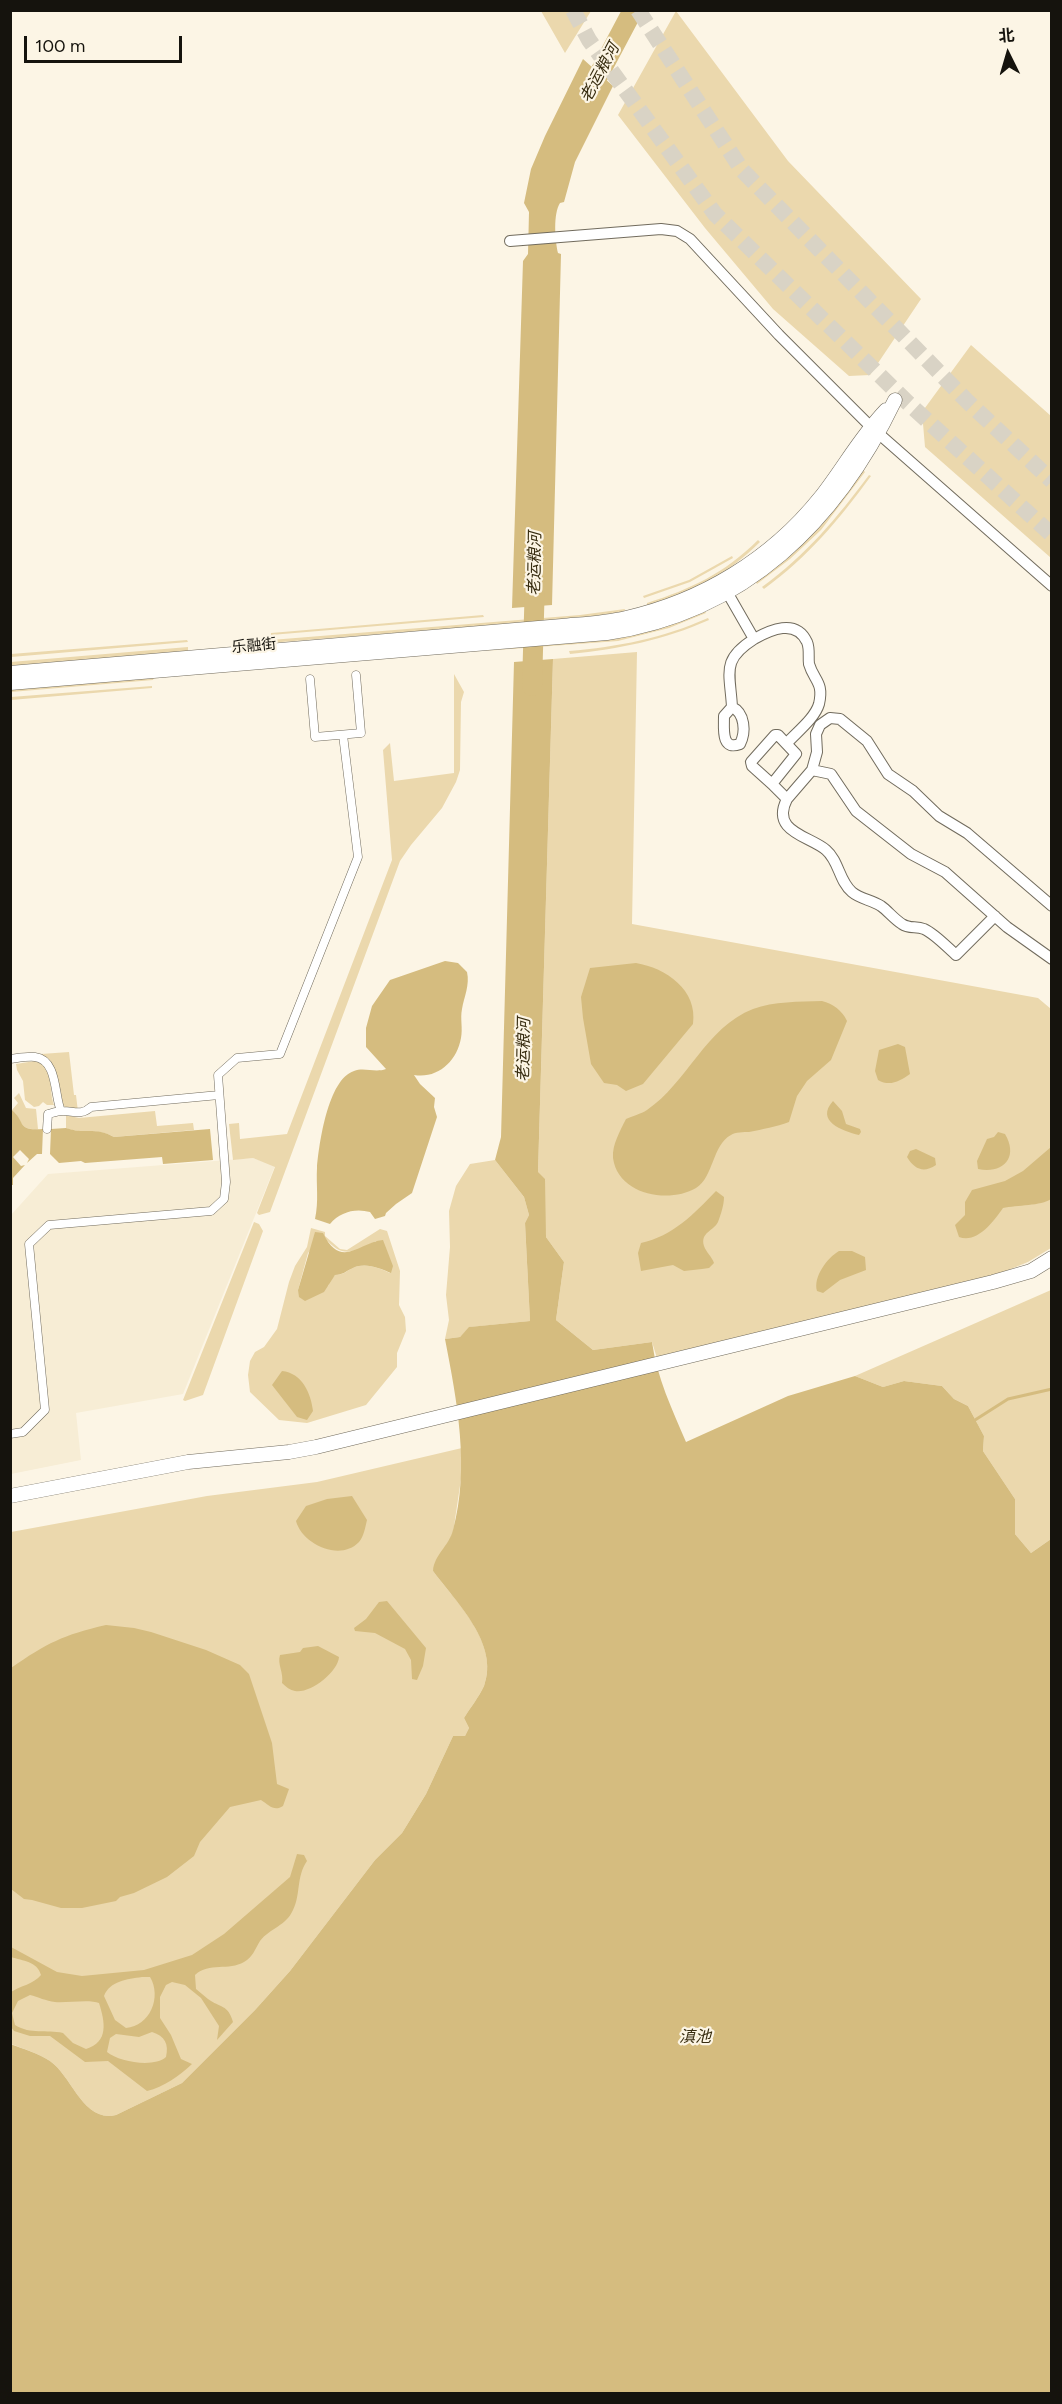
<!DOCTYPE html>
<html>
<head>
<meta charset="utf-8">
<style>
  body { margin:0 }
  #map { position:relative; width:1062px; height:2404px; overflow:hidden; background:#fcf5e5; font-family:Figtree,"Noto Sans SC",sans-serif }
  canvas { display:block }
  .frame { position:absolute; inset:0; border:12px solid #15130d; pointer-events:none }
  .north { position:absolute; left:978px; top:24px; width:60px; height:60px; -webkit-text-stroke:4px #fcf5e5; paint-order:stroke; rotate:355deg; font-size:16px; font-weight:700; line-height:24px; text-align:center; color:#15130d }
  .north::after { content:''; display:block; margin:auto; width:21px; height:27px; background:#15130d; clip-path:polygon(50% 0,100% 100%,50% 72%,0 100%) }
  .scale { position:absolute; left:24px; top:36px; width:158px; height:27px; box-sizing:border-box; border:3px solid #15130d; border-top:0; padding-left:8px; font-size:18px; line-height:21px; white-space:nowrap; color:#15130d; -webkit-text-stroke:4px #fcf5e5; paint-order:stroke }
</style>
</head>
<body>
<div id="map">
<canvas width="1062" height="2404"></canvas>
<div class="frame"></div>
<div class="north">北</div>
<div class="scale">100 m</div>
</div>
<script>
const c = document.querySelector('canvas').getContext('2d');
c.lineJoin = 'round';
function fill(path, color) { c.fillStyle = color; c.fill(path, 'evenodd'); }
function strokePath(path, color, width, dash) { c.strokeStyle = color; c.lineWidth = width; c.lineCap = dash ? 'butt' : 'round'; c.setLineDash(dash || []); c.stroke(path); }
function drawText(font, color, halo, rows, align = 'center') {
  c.font = font + ' Figtree,"Noto Sans SC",sans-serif'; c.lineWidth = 4.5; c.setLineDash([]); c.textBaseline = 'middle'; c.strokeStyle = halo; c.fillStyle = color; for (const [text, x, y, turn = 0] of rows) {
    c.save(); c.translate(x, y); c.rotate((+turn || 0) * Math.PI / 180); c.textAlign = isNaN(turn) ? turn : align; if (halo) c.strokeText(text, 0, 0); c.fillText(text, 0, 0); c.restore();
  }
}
fill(new Path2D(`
  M253 1158 275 1166 183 1394 76 1413 81 1460 11 1474V1215L48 1174Z`), '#f7edd5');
fill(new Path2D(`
  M541 11H591L565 53Z
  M676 11 788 161 921 299 870 375 849 376 773 309 705 228 618 115Z
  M971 345 1051 416V558L925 447 922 412Z
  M863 470 865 472 821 530 790 559 757 584 756 582 788 557 818 528Z
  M869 475 871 476C838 521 809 556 764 589L762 587C806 555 837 518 869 475Z
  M758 540 760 542C730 572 689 598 647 605V603C691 589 725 573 758 540Z
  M732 556 733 558 690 582 644 598 643 596 689 580Z
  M625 609 624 612 580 618 269 643 271 640 580 615Z
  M704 610 706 613 669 628 618 641 484 651 617 638 668 625Z
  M483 615 484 617 271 635V633Z
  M708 618 709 620C664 640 619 649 570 654L569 651C618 647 663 638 708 618Z
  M187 640 188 642 11 657V654Z
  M188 647V651L11 666V662Z
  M637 652 632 924 1038 998 1051 1009V1248L1028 1262 991 1277 657 1358 652 1342 593 1350 556 1320 564 1262 546 1237 538 1172 553 659Z
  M454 674 464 692 461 702 460 770 456 782 442 808 411 845 400 861 270 1212 259 1215 257 1213 275 1167 253 1158 233 1160 229 1124 239 1123 240 1139 287 1134 392 860 383 750 390 743 394 781 454 773Z
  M154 677 153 680 11 692V688Z
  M152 686V688L11 700V697Z
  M69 1052 74 1095H76L78 1112C51 1105 61 1094 56 1074 54 1066 47 1059 41 1054Z
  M35 1061C56 1067 48 1090 54 1105H47L43 1102 39 1106 34 1107 25 1100 23 1081 17 1070 16 1064Z
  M19 1093 26 1108 36 1109 38 1129C18 1131 22 1118 12 1110L18 1103 14 1098Z
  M155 1111 157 1126 193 1123 194 1130 114 1137C96 1127 84 1135 66 1128V1115L79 1118Z
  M495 1160 524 1197 529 1215 525 1223 530 1321 470 1327 460 1337 445 1339 449 1320 446 1295 450 1247 449 1211 456 1186 470 1164Z
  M254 1222 259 1224 263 1231 203 1395 185 1401 183 1400Z
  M311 1228 325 1232V1236L340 1249 347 1250 380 1229 387 1231 400 1271 399 1305 405 1317 406 1331 397 1353V1367L366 1405 307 1423 279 1420 250 1392 248 1375 250 1361 255 1352 264 1347 277 1329 289 1282 295 1266 307 1247ZM324 1237C342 1259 354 1253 376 1241L390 1273C379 1268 365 1262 353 1268 346 1271 344 1275 335 1275L330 1280 328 1286 298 1290 308 1253Z
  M1051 1290V1539L1031 1553 1015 1534V1499L983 1451 984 1436 968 1406 954 1399 942 1386 904 1381 883 1387 855 1376Z
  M462 1448 461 1479 453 1533 433 1571C456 1602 500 1643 484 1686 479 1697 470 1708 464 1718L469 1728 465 1736H453L426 1794 402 1833 375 1860 290 1971 255 2010 182 2083 116 2115C83 2123 72 2076 50 2061 38 2053 24 2049 11 2044V1532L207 1496 317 1482Z`), '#ebd8ad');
fill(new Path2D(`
  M583 59 613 86 575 162 564 202 560 203C553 214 555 240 558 253L561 254 552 605 512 608 523 261 528 254 529 212 524 203 531 169 545 136Z
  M553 659 538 1172 545 1179 546 1237 564 1262 556 1320 593 1350 652 1342C657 1378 672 1409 686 1442L788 1396 855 1376 883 1387 904 1381 942 1386 954 1399 968 1406 984 1436 983 1451 1015 1499V1534L1031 1553 1051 1539V2393H11L10 2044C24 2049 38 2053 50 2061 72 2076 83 2123 116 2115L182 2083 255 2010 290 1971 375 1860 402 1833 426 1794 453 1736H465L469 1728 464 1718C470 1708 479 1697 484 1686 500 1644 456 1602 433 1571 434 1555 449 1546 453 1530 470 1468 457 1401 445 1339L460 1337 469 1327 530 1321 525 1223 529 1215 524 1197 495 1160 501 1137 514 662Z
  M445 961 458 963 467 972C470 985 464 997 462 1009 460 1019 463 1028 461 1038 457 1061 438 1079 414 1075L420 1084 435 1098 434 1107 437 1117 412 1193 396 1204 386 1213 385 1216 375 1219 370 1212C355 1208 340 1212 330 1224L315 1219C319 1201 316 1185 317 1168 319 1144 328 1079 354 1071 364 1067 375 1073 386 1069L366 1047V1028L372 1006 390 980Z
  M636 963C666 968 698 990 693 1024L643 1084 626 1091 617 1085 604 1083 591 1064 583 1018 581 997 590 968Z
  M822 1001C833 1004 842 1010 847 1021L831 1060 807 1081 797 1096 789 1122C776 1127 763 1129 749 1132 744 1132 735 1132 731 1135 712 1145 714 1177 696 1188 669 1204 618 1195 613 1158 612 1145 620 1131 626 1119 632 1116 641 1114 647 1110 687 1083 706 1027 753 1009 774 1001 799 1002 822 1001Z
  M898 1044 905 1047 910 1074C900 1081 890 1087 878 1080L875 1071 879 1050Z
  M833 1101 842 1111 846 1124 860 1129 861 1132 859 1135C842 1131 815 1121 833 1101Z
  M12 1110C26 1122 16 1131 43 1129L42 1154H37L27 1163 29 1159 20 1150 13 1157 21 1166 25 1165 13 1178V1185H11Z
  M66 1128C84 1135 95 1126 114 1137L210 1129 213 1160 163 1164 162 1157 85 1163 81 1161 59 1163 50 1154 51 1129Z
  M998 1132 1005 1134C1019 1158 1003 1174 978 1169L977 1161 987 1139 994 1137Z
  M1051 1147V1199C1041 1206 1017 1205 1003 1208 994 1221 977 1244 959 1237L955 1225 965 1215V1202L972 1190 1005 1181 1023 1171Z
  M916 1149 935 1158 936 1165C924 1173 915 1170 907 1157L910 1151Z
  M716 1191 724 1197C724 1205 721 1214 718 1222 714 1231 700 1232 704 1246 706 1252 712 1257 714 1263L709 1268 702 1269 684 1271 673 1265 641 1271 638 1253 641 1243C673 1236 694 1214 716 1191Z
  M315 1232 323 1233C341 1271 361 1241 383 1240L393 1266 391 1273C379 1268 365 1262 353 1268 346 1271 343 1275 335 1275L324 1292 305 1301 299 1297 298 1290Z
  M839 1251H852L865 1257 866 1270 840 1280 823 1293 817 1291C813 1277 827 1258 839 1251Z
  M282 1371C302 1373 311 1393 313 1411L307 1420 297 1417 272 1385Z
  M352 1496 367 1520C365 1528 364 1536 359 1542 340 1562 302 1544 296 1521L306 1506 327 1499Z
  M387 1601 426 1648 423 1666 417 1680 412 1679 411 1660 405 1649 375 1633 355 1631 354 1628 366 1619 379 1602Z
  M106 1625 134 1628 151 1632 206 1650 240 1665 249 1674 272 1743 277 1784 289 1789 283 1806C274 1812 269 1805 261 1800L230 1807 200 1842 194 1856 167 1877 134 1893 120 1897 116 1901 82 1908H61L32 1900 24 1899 11 1889V1668C47 1643 63 1635 106 1625Z
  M318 1646 339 1657C338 1672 310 1694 295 1691 290 1690 286 1687 282 1683 284 1673 277 1664 280 1655L300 1652 303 1648Z
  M297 1854 304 1855 307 1861C296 1877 301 1894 293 1910 286 1926 270 1928 260 1941 255 1949 253 1957 244 1962 229 1971 209 1962 195 1975L196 1989C200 1992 204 1996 208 1999 220 2008 228 2004 233 2022L217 2040 219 2026 201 1998 185 1985 172 1982 166 1985 160 1997V2018L171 2035 181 2059 192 2064C179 2076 164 2087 147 2091L108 2061 85 2062 50 2036H30L14 2031 11 2027V1992C20 1986 34 1984 41 1975 37 1961 23 1961 11 1957V1947L57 1972 82 1976 144 1970 192 1955 224 1934 290 1877ZM142 1977H150C162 1997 150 2026 126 2028L115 2020 104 1996C110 1981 127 1979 142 1977ZM30 1995C38 1997 46 2001 55 2002 67 2003 90 1999 99 2003 105 2022 109 2042 86 2049L73 2043 63 2033C46 2029 31 2035 15 2025L12 2013 18 2001ZM152 2032C165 2036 169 2044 166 2057 154 2068 119 2062 107 2052L110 2038 116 2034 139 2037Z`), '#d5bc7f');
strokePath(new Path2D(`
  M975 1420 1008 1399 1052 1389`), '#d5bc7f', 3);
strokePath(new Path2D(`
  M588 95 633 10
  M532 686 535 580`), '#d5bc7f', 20);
strokePath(new Path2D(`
  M573 10 589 40 715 214 908 403 1052 535
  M638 10 742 170 967 401 1052 481`), '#d9d3c5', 16, [16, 8]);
const pedestrian = new Path2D(`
  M310 679 315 737 361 733 356 675
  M10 1059C18 1058 28 1056 35 1057 58 1060 54 1096 61 1111
  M47 1129 48 1114C52 1113 58 1111 63 1111 74 1111 81 1116 91 1107L219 1095
  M10 1434 23 1432 45 1410 29 1244 49 1225 211 1211 224 1199 226 1182 218 1075 237 1058 280 1054 358 857 343 735`);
const minor = new Path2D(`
  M510 241 661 229 677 231 690 239 779 335 870 426 1052 586
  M723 585 754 639C721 660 730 672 732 707
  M754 639C770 630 796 618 807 642 810 649 808 657 809 664 814 681 824 682 819 704 815 718 797 732 787 743
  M732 707C745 713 746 732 740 744 721 751 724 729 724 716Z
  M775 735H778L796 754 772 784 752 766 751 762Z
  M812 770 831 774 856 811 911 854 945 872 1007 927 1052 959
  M772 784 787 799C770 832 810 836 826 850 839 861 839 881 852 892 860 899 872 900 881 906 888 911 894 919 902 924 909 929 916 926 924 929 935 934 947 947 956 955L995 916
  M787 799 812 770 817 752 816 734 820 725 830 718 840 719 867 741 888 774 913 791 939 816 967 833 1052 906`);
const tertiary = new Path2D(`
  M10 673 562 626C583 624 605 623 626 618 702 601 771 559 820 498 843 469 860 437 886 410
  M10 683 607 633C745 613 837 521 895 400
  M10 1496 188 1462 289 1452 316 1447 993 1282 1031 1271 1052 1258`);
strokePath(pedestrian, '#716b5d', 9);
strokePath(minor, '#716b5d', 12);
strokePath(tertiary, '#716b5d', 15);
strokePath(pedestrian, '#fff', 8);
strokePath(minor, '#fff', 10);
strokePath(tertiary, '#fff', 14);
drawText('15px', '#15130d', '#fcf5e5', [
  ["乐融街",254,646,-5]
]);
drawText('italic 16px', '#382d11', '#fcf5e5', [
  ["老运粮河",600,73,-62],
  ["老运粮河",535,564,-89],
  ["老运粮河",524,1050,-89],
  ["滇池",695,2037]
]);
</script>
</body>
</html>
